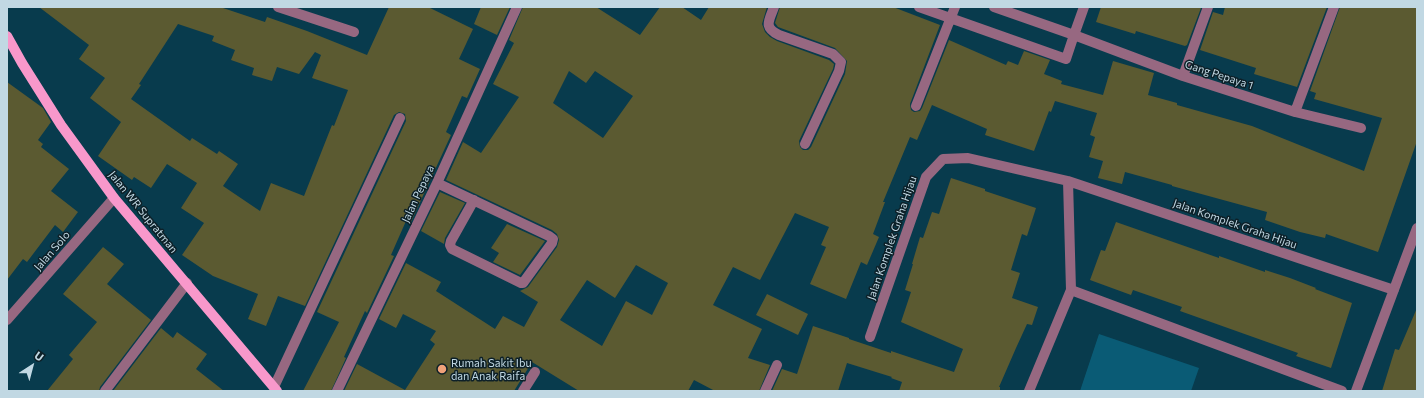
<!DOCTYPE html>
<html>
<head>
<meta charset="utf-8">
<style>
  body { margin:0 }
  #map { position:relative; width:1424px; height:398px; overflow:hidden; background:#083b4d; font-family:Commissioner,sans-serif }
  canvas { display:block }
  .frame { position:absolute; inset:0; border:8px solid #c1d8e3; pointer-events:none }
  .north { position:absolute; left:12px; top:346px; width:40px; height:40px; -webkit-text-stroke:3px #0d2028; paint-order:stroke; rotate:36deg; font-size:11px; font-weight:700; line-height:16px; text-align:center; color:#c1d8e3 }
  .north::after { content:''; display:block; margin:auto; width:14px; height:18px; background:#c1d8e3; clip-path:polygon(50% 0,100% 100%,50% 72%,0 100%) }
</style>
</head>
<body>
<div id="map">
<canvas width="1424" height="398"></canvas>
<div class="frame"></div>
<div class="north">U</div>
</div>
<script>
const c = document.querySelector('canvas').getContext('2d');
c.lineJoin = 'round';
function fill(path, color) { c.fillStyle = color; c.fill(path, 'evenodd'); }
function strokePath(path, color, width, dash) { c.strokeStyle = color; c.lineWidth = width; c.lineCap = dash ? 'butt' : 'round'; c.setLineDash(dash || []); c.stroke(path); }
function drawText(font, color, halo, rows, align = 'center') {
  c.font = font + ' Commissioner,sans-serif'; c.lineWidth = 3; c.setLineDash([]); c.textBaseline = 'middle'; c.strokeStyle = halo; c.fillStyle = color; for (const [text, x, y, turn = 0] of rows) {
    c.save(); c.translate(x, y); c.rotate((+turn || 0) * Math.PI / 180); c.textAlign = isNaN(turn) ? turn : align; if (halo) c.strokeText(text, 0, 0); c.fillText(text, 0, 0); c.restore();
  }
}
fill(new Path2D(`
  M1099 334 1199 368 1191 391H1080Z`), '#0a5b75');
fill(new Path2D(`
  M39 7H220L265 22 267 17 307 31 367 55 389 7H428L473 29 459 59 480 69 467 98 462 96 446 132 451 135 410 224 406 221 391 255 394 256 367 313 365 311 344 357 346 358 331 391H303L339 322 317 312 406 121 405 114 399 112 394 115 305 306 278 296 266 326 248 319 258 294 213 276 182 255 204 223 181 208 197 183 167 164 151 188 134 177 132 180 98 156 121 122 90 98 105 78 79 59 89 45ZM178 24 214 36 212 41 235 50 231 60 254 68 252 75 272 81 277 67 299 74 315 52 321 55 312 78 348 90 334 126 332 125 304 196 271 183 260 211 223 186 238 164 219 151 217 154 192 138 190 141 131 99 141 85 139 84Z
  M481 7H510L497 35 474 24Z
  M523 7H596L640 35 660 7H682L701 20 709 7H767L762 24 765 32 770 37 777 41 829 60 834 64 833 69 799 141 800 147 803 150H808L811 147 845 74 847 61 835 48 778 27 775 23 780 7H893L940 25 910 104 911 110 914 112 920 111 922 108 949 40 1006 65 1008 61 1018 65 1024 51 1050 60 1044 74 1062 81 1061 84 1103 95 1113 61 1154 73 1148 95 1177 103V105L1252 126 1364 171 1382 118 1314 99 1316 93 1310 91 1340 7H1417V141L1378 252 1326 234 1325 238 1300 232 1265 220 1267 212 1172 186V185L1125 172 1122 184 1098 178 1103 161 1089 157 1095 137 1090 135 1097 113 1055 101 1051 112 1049 111 1034 151 985 135 987 129 932 105 917 140 910 137 883 202H885L873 234 879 237 867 265 861 262 846 299 810 284 826 247 821 245 829 227 795 213 760 280 733 267 713 305 762 329 748 358 770 365 759 391H715L694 380 688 391H579L532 362 514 391H344L357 364 405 390 435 344 430 340 436 331 403 314 396 328 379 319 406 263 441 282 436 291 495 329 503 316 524 327 538 302 520 291 528 287 557 247 559 240 557 234 552 230 446 180 463 142 481 153 519 97 493 84 514 43 509 40ZM569 71 586 83 595 71 633 96 603 138 553 103ZM636 265 668 283 652 315 626 301 602 346 560 320 587 280 615 298Z
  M1101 7H1196L1201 8 1187 45 1185 46 1136 31 1135 34 1096 22Z
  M1225 7H1327L1297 87 1254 74 1256 68 1200 50 1213 12 1223 15Z
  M7 82 43 108 51 122 38 140 43 144 41 147 69 169 51 191 78 212 63 232 55 225 27 262 23 259 7 280Z
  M951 178 985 189V191L1036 208 1027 236 1022 234 1011 270 1020 273 1012 298 1038 307 1032 325 1027 324 1016 348 999 387H1000V391H899L902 382 891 378 892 377 847 363 838 391H772L782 369 797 374 813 326 849 338V339L891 353V351L954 372 963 349 901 322 911 292 905 290 913 264H912L920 237 923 238 932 212 939 214Z
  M440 192 465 203 445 238 444 244 421 231Z
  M1116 222 1219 258V256L1265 272V270L1290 278 1316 288 1315 289 1352 303 1331 368 1296 356 1298 353 1180 311 1182 307 1133 290 1131 295 1090 280 1101 250 1105 251Z
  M507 224 545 241 520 275 493 262 499 253 491 248Z
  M103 247 124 264 107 284 151 320 100 387 99 391H47L73 359 69 355 97 322 63 294Z
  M767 294 808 314 798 335 756 315Z
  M1417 308V391H1382L1395 349 1399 350Z
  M161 328 173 338 177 332 207 354 196 369 224 391H113Z`), '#5b5a31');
strokePath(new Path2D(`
  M278 7 354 32
  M774 7C769 21 763 27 779 35L833 54 841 62 839 71 805 144
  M919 7 1066 59 1074 35 1183 76 1295 112 1361 128
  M994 7 1074 35 1084 7
  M1183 76 1208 7
  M916 106 955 7
  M1295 112 1334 7
  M437 183 549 236 553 239 552 243 523 283H521L452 249 450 245 451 241 474 200
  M1071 290 1342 391
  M7 320 114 198
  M870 337 926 177 943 159 968 158 1068 181 1394 290
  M274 387 400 118
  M105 391 187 283
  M337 391 437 183 517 7
  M523 391 535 372
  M765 391 777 365
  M1029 391 1071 290 1068 181
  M1356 391 1417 228`), '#976881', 10);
strokePath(new Path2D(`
  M7 36 22 63 61 125 114 198 277 391`), '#f898cb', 10);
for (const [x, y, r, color] of [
  [442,369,5,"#f0a27a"]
]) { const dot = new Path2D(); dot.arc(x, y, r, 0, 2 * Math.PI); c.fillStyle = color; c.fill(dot); strokePath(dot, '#0d2028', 1.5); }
drawText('11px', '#c1d8e3', '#0d2028', [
  ["Gang Pepaya 1",1219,75,18],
  ["Jalan Pepaya",418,194,-65],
  ["Jalan WR Supratman",143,212,51],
  ["Jalan Komplek Graha Hijau",1235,224,19],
  ["Jalan Komplek Graha Hijau",892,238,-71],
  ["Jalan Solo",52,251,-49]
]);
drawText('11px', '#c1d8e3', '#0d2028', [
  ["Rumah Sakit Ibu",451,363],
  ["dan Anak Raifa",451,376]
], 'left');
</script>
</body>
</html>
